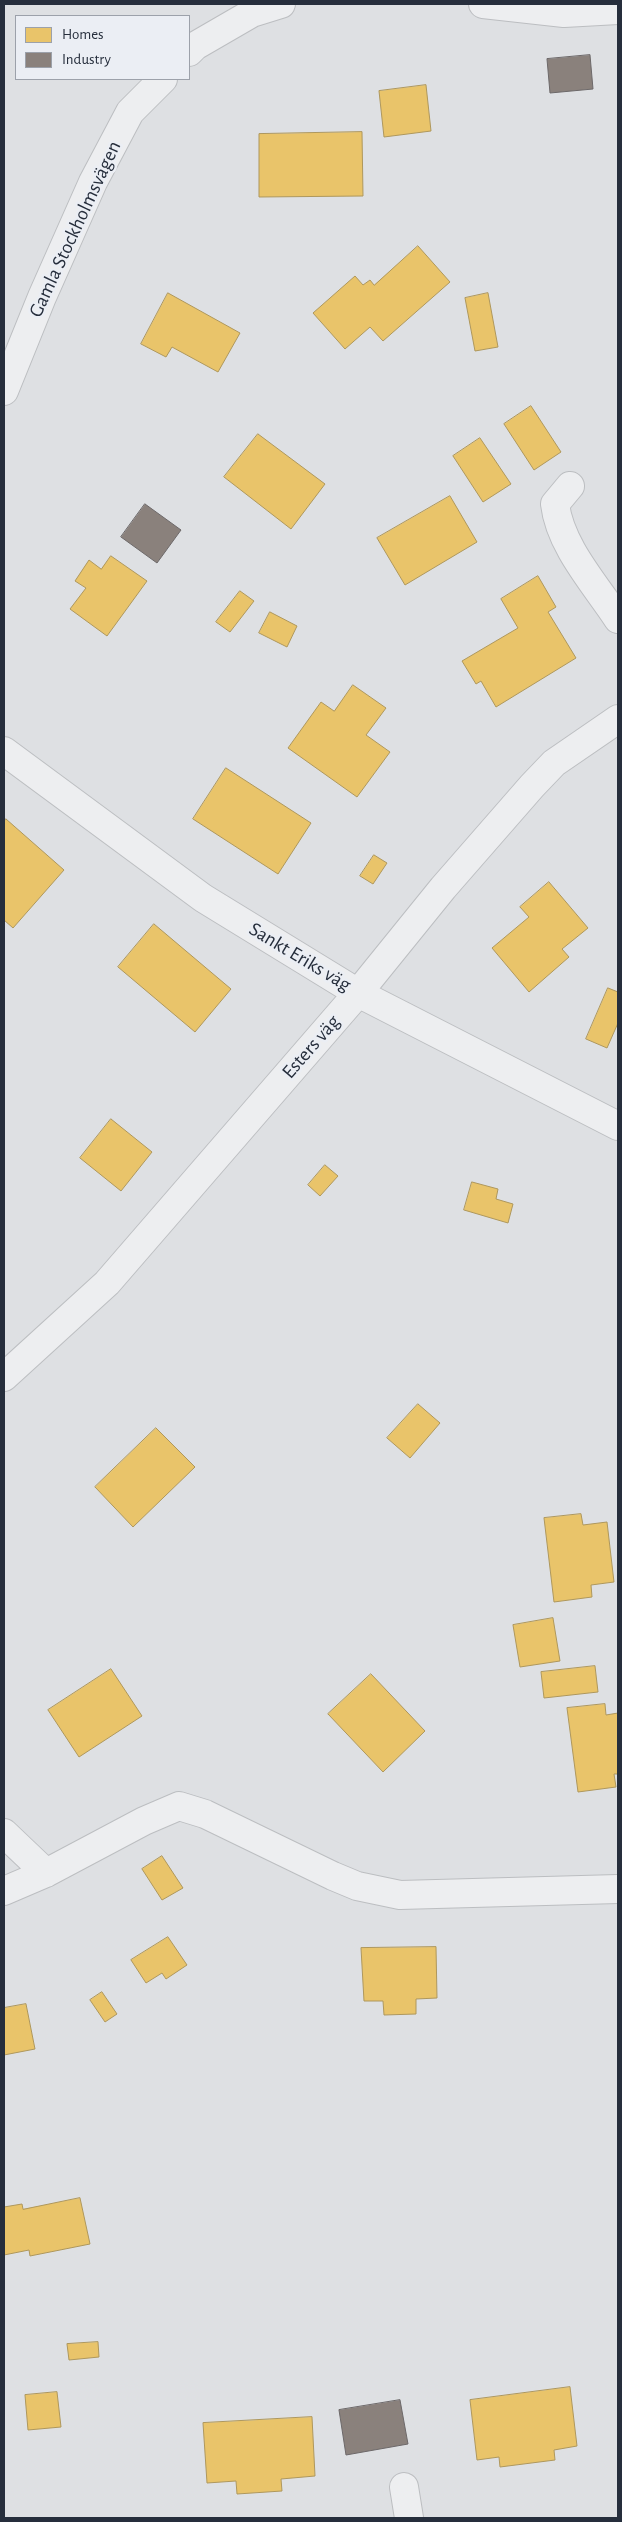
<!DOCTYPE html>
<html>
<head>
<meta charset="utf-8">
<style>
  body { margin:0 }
  #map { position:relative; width:622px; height:2522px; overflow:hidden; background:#dee0e3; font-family:"Alegreya Sans",sans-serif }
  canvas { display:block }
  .frame { position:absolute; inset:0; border:5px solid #262e3c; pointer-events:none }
  .legend { position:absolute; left:15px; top:15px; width:175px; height:65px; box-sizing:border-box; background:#ebeef4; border:1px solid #9ca1aa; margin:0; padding:6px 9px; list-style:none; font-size:15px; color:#262e3c }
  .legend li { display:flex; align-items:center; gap:10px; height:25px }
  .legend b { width:25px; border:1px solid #9ca1aa }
</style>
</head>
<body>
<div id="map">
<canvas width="622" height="2522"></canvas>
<div class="frame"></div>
<ul class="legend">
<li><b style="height:14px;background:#e9c46a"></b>Homes</li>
<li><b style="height:14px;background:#8a817c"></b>Industry</li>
</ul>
</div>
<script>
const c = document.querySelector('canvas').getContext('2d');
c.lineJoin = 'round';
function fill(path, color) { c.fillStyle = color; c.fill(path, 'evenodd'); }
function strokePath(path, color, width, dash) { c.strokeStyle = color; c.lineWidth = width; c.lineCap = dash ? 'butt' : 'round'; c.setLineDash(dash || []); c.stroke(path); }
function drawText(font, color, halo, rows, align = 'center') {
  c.font = font + ' "Alegreya Sans",sans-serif'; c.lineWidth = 5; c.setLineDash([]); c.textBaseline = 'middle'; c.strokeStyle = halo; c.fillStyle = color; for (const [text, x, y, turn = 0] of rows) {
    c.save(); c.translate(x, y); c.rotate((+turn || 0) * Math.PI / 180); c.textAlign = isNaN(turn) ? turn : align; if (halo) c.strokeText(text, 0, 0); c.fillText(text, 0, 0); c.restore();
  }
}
const homes = new Path2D(`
  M426 85 431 131 384 137 379 91Z
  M362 132 363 196 259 197V134Z
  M418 246 450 282 383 341 370 327 345 349 313 313 355 276 363 285 370 280 374 285Z
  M168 293 240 333 218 372 172 347 166 357 141 344Z
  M488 293 498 347 475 351 465 298Z
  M531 406 561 452 534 470 504 424Z
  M258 434 325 484 291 529 224 477Z
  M480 438 511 484 483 502 453 456Z
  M450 496 477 542 405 585 377 538Z
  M111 556 147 581 107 636 70 609 86 588 75 581 89 560 101 569Z
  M538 576 556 607 548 612 576 658 496 707 481 681 476 684 462 661 518 628 501 599Z
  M240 591 254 601 230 632 216 622Z
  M270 612 297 626 287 647 259 633Z
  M353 685 386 708 366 735 390 752 357 797 288 748 321 702 334 711Z
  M226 768 311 823 278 874 193 819Z
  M6 819 64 870 13 928 4 920V822Z
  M374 855 387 863 373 884 360 876Z
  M549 882 588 928 562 949 569 957 529 992 492 948 529 917 520 907Z
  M154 924 231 989 195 1032 118 967Z
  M608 988 618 992V1023L607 1048 586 1039Z
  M111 1119 152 1152 121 1191 80 1158Z
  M325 1165 338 1176 320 1196 308 1185Z
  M472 1182 498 1189 496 1199 513 1204 508 1223 464 1210Z
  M418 1404 440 1423 410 1458 387 1438Z
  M156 1428 195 1467 133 1527 95 1487Z
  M581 1514 583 1525 607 1522 614 1582 591 1585 592 1597 554 1602 544 1518Z
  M553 1618 560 1661 520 1667 513 1625Z
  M595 1666 598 1692 544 1698 541 1672Z
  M111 1669 142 1716 79 1757 48 1710Z
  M371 1674 425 1731 383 1772 328 1714Z
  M605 1704 606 1715 618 1713V1774H614L616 1787 578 1792 567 1708Z
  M162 1856 183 1888 162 1900 142 1869Z
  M168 1937 187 1965 166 1979 162 1973 146 1983 131 1960Z
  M436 1947 437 1998 416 1999V2014L384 2015 383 2001H364L361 1948Z
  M102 1992 117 2014 105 2022 90 2000Z
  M26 2004 35 2049 4 2055V2008Z
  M80 2198 90 2244 30 2256 29 2250 4 2255V2207L22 2204 23 2209Z
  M98 2342 99 2357 69 2360 67 2344Z
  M570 2387 577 2446 554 2450 555 2460 500 2467 499 2457 477 2460 470 2400Z
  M57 2392 61 2427 28 2430 25 2395Z
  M312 2417 315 2476 281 2479 282 2491 237 2494 236 2481 207 2483 203 2423Z`);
fill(homes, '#e9c46a');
strokePath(homes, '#ae975c', 1);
const industry = new Path2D(`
  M590 55 593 89 550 93 547 59Z
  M145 504 181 530 157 563 121 537Z
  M400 2400 408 2444 346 2455 339 2410Z`);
fill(industry, '#8a817c');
strokePath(industry, '#6c6869', 1);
const minor = new Path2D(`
  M483 4 564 13 618 10
  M189 52 195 46 252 13 281 4
  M4 391 42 297 93 182 130 112 163 79
  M570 486 555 504C560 546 595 584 618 619
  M4 751 203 898 358 993 618 1126
  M4 1377 107 1283 358 993 443 888 532 786 554 763 618 719
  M4 1833 46 1873
  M4 1891 46 1873 144 1821 179 1806 205 1814 333 1876 357 1886 400 1895 618 1889
  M404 2487 409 2518`);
strokePath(minor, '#bcbec1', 30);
strokePath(minor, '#edeef0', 28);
drawText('20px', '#262e3c', '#ebeef4', [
  ["Gamla Stockholmsvägen",75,229,-65],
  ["Sankt Eriks väg",300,957,31],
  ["Esters väg",311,1047,-49]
]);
</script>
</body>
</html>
